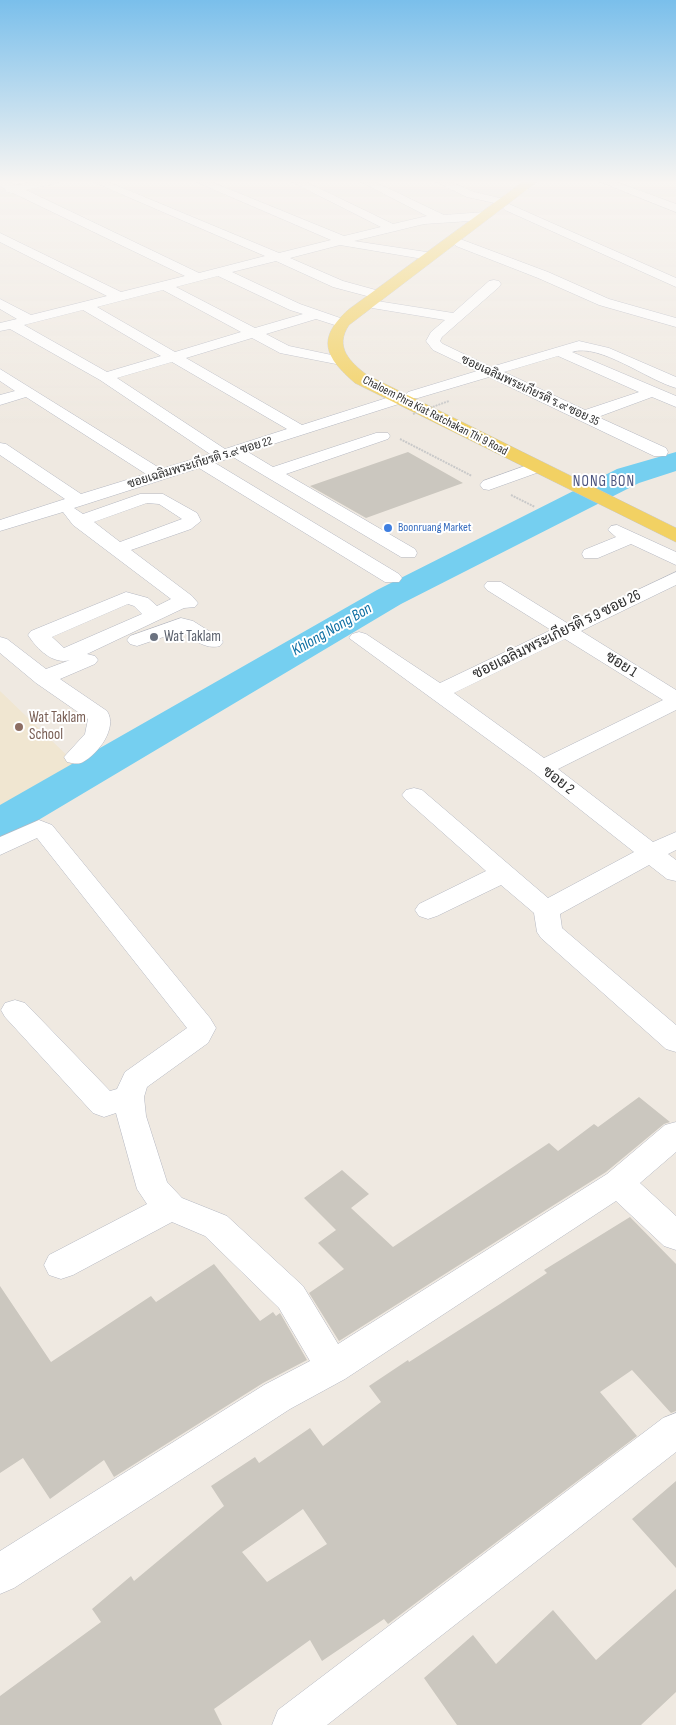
<!DOCTYPE html>
<html>
<head>
<meta charset="utf-8">
<style>
  body { margin:0 }
  canvas { display:block; background:#efe9e1 }
</style>
</head>
<body>
<canvas width="676" height="1725"></canvas>
<script>
const c = document.querySelector('canvas').getContext('2d');
c.lineJoin = 'round';
function fill(path, color) { c.fillStyle = color; c.fill(path, 'evenodd'); }
function strokePath(path, color, width, dash) { c.strokeStyle = color; c.lineWidth = width; c.lineCap = dash ? 'butt' : 'round'; c.setLineDash(dash || []); c.stroke(path); }
function drawText(font, color, halo, rows, align = 'center') {
  c.font = font + ' "Sofia Sans Condensed",Sarabun,sans-serif'; c.lineWidth = 4; c.setLineDash([]); c.textBaseline = 'middle'; c.strokeStyle = halo; c.fillStyle = color; for (const [text, x, y, turn = 0] of rows) {
    c.save(); c.translate(x, y); c.rotate((+turn || 0) * Math.PI / 180); c.textAlign = isNaN(turn) ? turn : align; if (halo) c.strokeText(text, 0, 0); c.fillText(text, 0, 0); c.restore();
  }
}
fill(new Path2D(`
  M0 691 76 764 0 809Z`), '#f0e6d1');
fill(new Path2D(`
  M676 452V471L639 483 401 604 15 834 0 838V805L377 590 617 469Z`), '#75cff0');
fill(new Path2D(`
  M408 452 463 483 366 518 310 486Z
  M639 1097 670 1122 664 1124 606 1172 339 1341 309 1293 344 1269 318 1243 336 1230 304 1198 342 1170 369 1194 351 1208 393 1247 549 1143 558 1151 594 1124 598 1127Z
  M630 1217 676 1264V1411L671 1413 632 1370 600 1392 637 1436 388 1624 384 1619 322 1661 310 1640 214 1709 222 1725H0V1696L101 1622 92 1609 131 1576 134 1581 224 1506 211 1486 255 1457 259 1463 310 1428 323 1446 381 1402 369 1386 408 1360 409 1362 500 1304 547 1273 544 1270ZM303 1509 327 1544 267 1582 242 1552Z
  M214 1264 260 1321 273 1312 276 1316 280 1313 307 1360 263 1383 114 1477 104 1460 50 1499 23 1458 0 1473V1286L51 1362 151 1296 156 1302Z
  M676 1481V1568L632 1519Z
  M676 1589V1692L641 1725H457L424 1678 473 1635 496 1664 553 1610 596 1660Z`), '#cbc7bf');
const minor = new Path2D(`
  M0 181H7L16 185 37 181H59L58 183 26 190 199 273 265 256 91 181H106L279 253 331 240 194 181H209L344 236 381 227 290 181H304L393 224 427 216 359 181H373L444 215 485 212 491 216 485 220 424 224 354 241 433 253 435 256 433 259 429 260 340 245 290 258 343 281 383 292 385 295 383 298 378 299 333 287 276 261 232 272 300 304 346 320 348 323 341 327 316 319 266 334 289 346 341 357 348 361 341 365 280 353 252 338 186 358 302 425 399 394 407 399 405 402 248 452 273 467 376 433H388L390 436 388 439 286 474 415 549 417 553 415 557H401L233 457 215 463 399 574 402 578 399 582H385L199 468 74 508 83 514 140 494H163L197 513 201 521 191 529 131 550 192 596 198 603 195 607 184 608 87 654 95 656 98 660 95 664 60 679 107 711C118 728 98 754 83 762 78 765 72 763 67 762L64 757 85 734 88 719 36 683 0 653V637L7 639 46 669 70 660C53 665 37 649 28 635L31 631 126 592 148 598 157 606 171 599 73 525 63 512 0 531V520L65 499 0 455V443L6 444 81 494 146 474 26 397 0 405V395L15 391 0 381V369L161 469 210 454 100 380 10 329 0 331V323L17 319 0 309V299L31 315 107 296 0 242V233L121 292 185 276 13 193 6 192 5 189 0 186ZM218 276 290 310 303 314 255 328 176 287ZM163 290 241 332 175 352 97 307ZM83 310 161 356 107 372 24 325ZM172 362 287 429 225 449 117 378ZM147 503 159 504 182 519 120 542 94 522ZM128 604 134 606 142 614 64 648 52 637Z
  M434 181H449L474 192 508 200 510 202 504 205 467 197Z
  M598 181H614L676 204V212Z
  M509 204 676 278V287L505 210 503 208Z
  M460 239 548 272 609 299 676 318V327L599 305 538 278 456 246 454 243 456 240Z
  M494 280 499 281 501 284 499 287 442 337 440 341 443 344 491 367 579 341 609 348 676 377V388C647 380 600 343 572 352L676 396V407L652 397 598 417 666 448 668 452 666 456H654L489 377 418 398H408L405 395 408 392 477 371 433 350 426 341 431 332 445 320 372 308 370 305 372 302 377 301 453 313 489 281ZM558 356 639 392 585 410 504 372Z
  M536 462 542 463 544 467 542 471 489 490 483 489 480 485 483 481Z
  M617 525 676 552V565L631 544 598 558H584L582 554 584 550 616 537 608 530 611 526Z
  M676 572V585L581 631 676 690V710L558 769 653 842 676 832V850L668 854 676 860V881L667 879 649 865 560 914 562 928 676 1025V1052L666 1049 541 938 537 932 534 913 501 885 437 916 428 919 419 916 415 910 419 904 486 871 406 800 402 795 406 790 414 788 422 790 548 898 634 852 534 773 349 638 352 634 359 632 366 634 440 683 551 630 487 590 484 586 487 582H501L567 623ZM565 639 663 700 544 758 454 693Z
  M181 618 193 621 220 638 223 642 220 646C205 650 193 639 181 631L137 646 130 644 127 640 130 636Z
  M39 820 52 825 210 1018 216 1028 208 1043 147 1087 144 1097 146 1116 167 1182 182 1198 227 1216 303 1286 338 1344 607 1174 665 1125 676 1122V1152L640 1183 676 1216V1250L664 1246 616 1201 345 1379 290 1409 14 1588 0 1594V1551L264 1385 310 1361 279 1308 205 1236 172 1222 73 1275 61 1279 49 1275 44 1265 49 1255 147 1204 137 1189 116 1113 104 1117 93 1113 5 1017 1 1010 5 1003 15 1000 25 1003 110 1091 117 1089 125 1072 187 1028 37 838 0 855V837Z
  M676 1413V1452L327 1725H272L278 1710 663 1418Z`);
const major = new Path2D(`
  M524 181H538L349 325C334 347 350 362 367 375L676 528V542L355 383C325 357 316 339 348 310Z`);
strokePath(minor, '#b4b7c1', 1);
strokePath(major, '#c9c9c9', 1);
strokePath(new Path2D(`
  M400 439 472 476
  M511 495 535 507`), '#c9c9c9', 2, [2, 1]);
fill(minor, '#fff');
fill(major, '#f2d163');
strokePath(new Path2D(`
  M413 414 449 401`), '#c9c9c9', 2, [2, 1]);
const sky = c.createLinearGradient(0, 0, 0, 423);
sky.addColorStop(0, '#7abfeb');
sky.addColorStop(0.43, '#f8f5f2');
sky.addColorStop(1, '#f8f5f200');
c.fillStyle = sky;
c.fillRect(0, 0, 676, 423);
for (const [x, y, r, color] of [
  [388,528,5,"#3f7fe0"],
  [154,637,5,"#6b7280"],
  [19,727,5,"#8d6e63"]
]) { const dot = new Path2D(); dot.arc(x, y, r, 0, 2 * Math.PI); c.fillStyle = color; c.fill(dot); strokePath(dot, '#fff', 2); }
drawText('12px', '#2e2e2e', '#fff', [
  ["ซอยเฉลิมพระเกียรติ ร.๙ ซอย 35",530,391,25],
  ["Chaloem Phra Kiat Ratchakan Thi 9 Road",435,416,27],
  ["ซอยเฉลิมพระเกียรติ ร.๙ ซอย 22",200,463,-17]
]);
drawText('12px', '#366cbe', '#fff', [
  ["Boonruang Market",398,528]
], 'left');
c.letterSpacing = '1px';
drawText('15px', '#4d5680', '#fff', [
  ["NONG BON",604,482]
]);
c.letterSpacing = '0px';
drawText('15px', '#2e2e2e', '#fff', [
  ["ซอยเฉลิมพระเกียรติ ร.9 ซอย 26",557,635,-26],
  ["ซอย 1",621,665,32],
  ["ซอย 2",558,781,38]
]);
drawText('15px', '#5b616d', '#fff', [
  ["Wat Taklam",164,637]
], 'left');
drawText('15px', '#785e54', '#fff', [
  ["Wat Taklam",29,718],
  ["School",29,735]
], 'left');
drawText('italic 16px', '#0d6fa3', '#fff', [
  ["Khlong Nong Bon",332,630,-30]
]);
</script>
</body>
</html>
